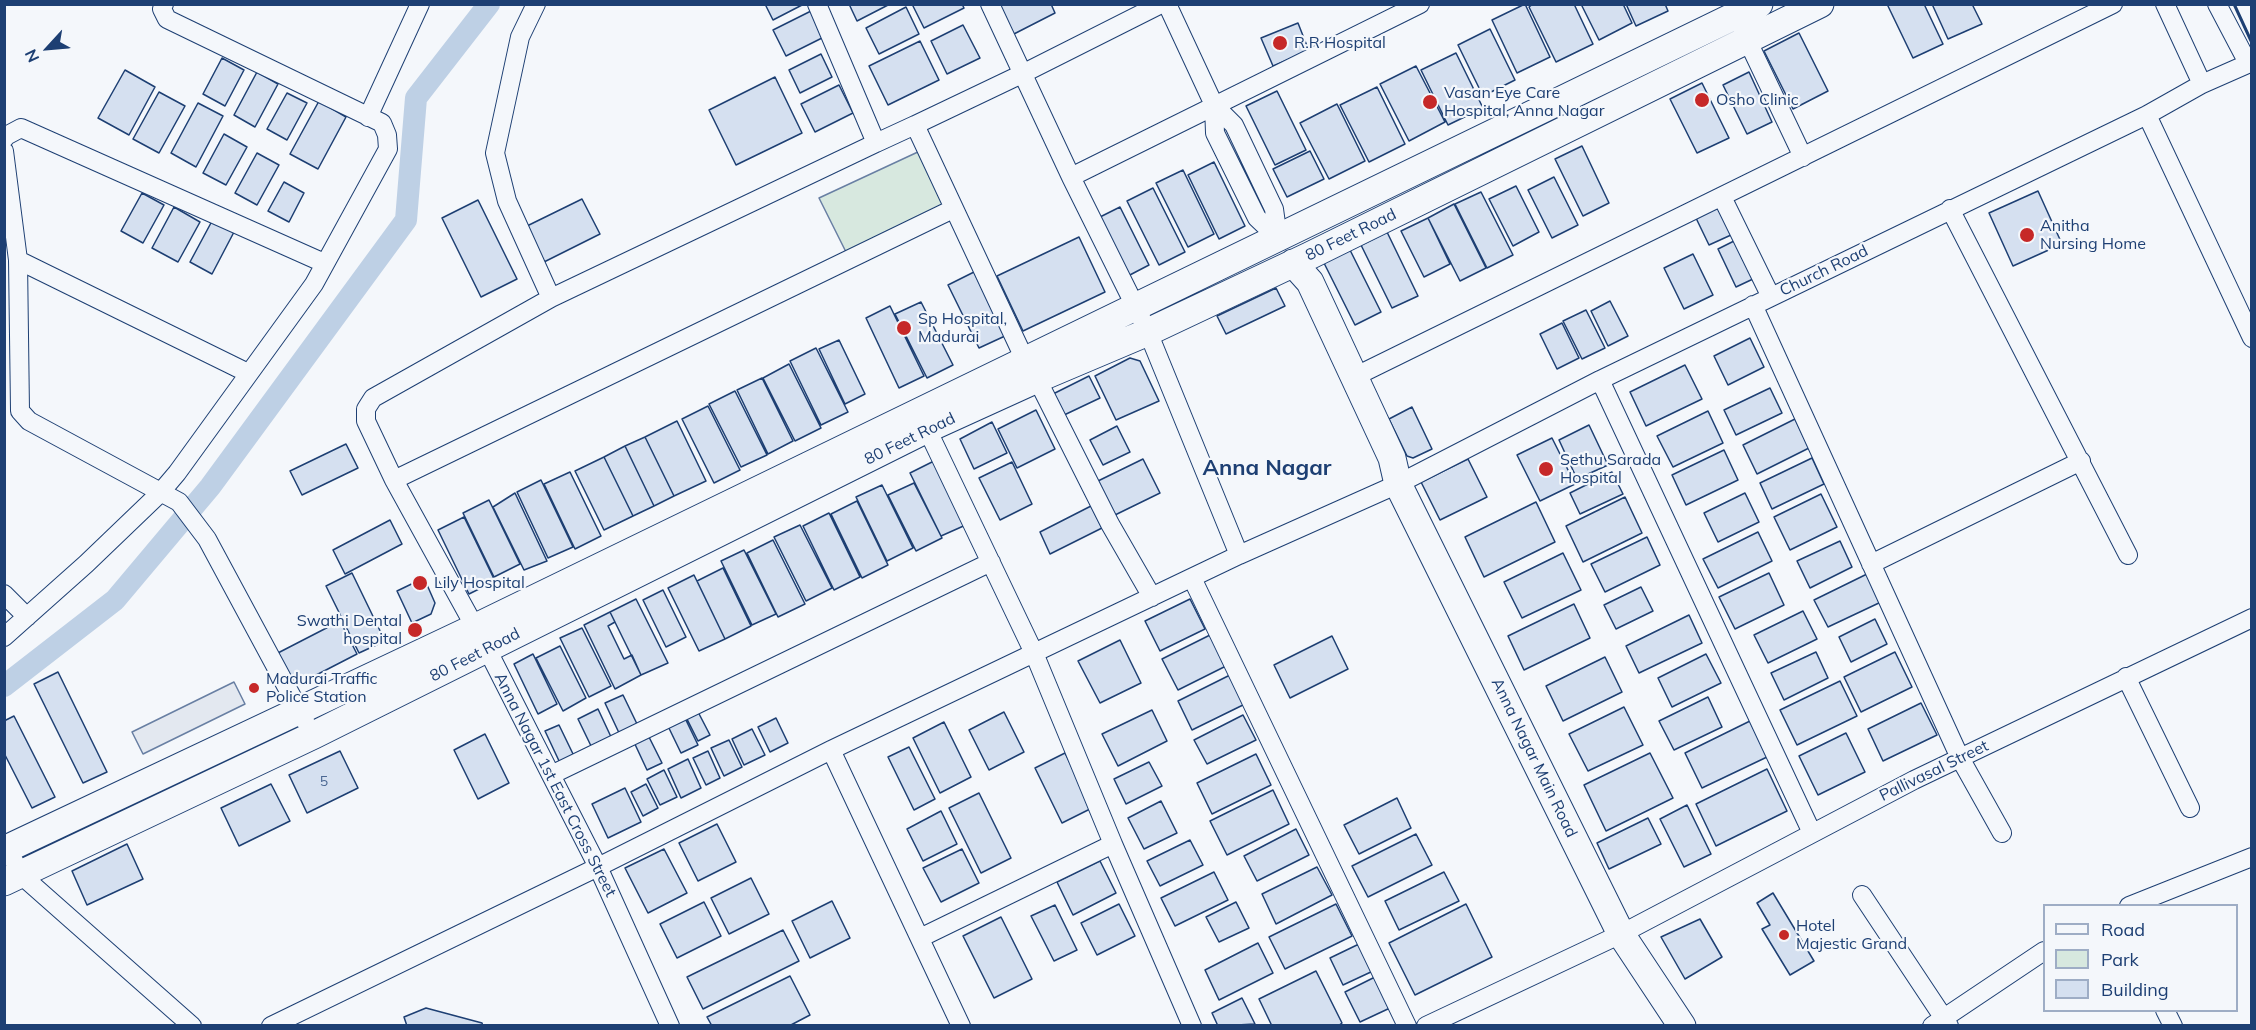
<!DOCTYPE html>
<html>
<head>
<meta charset="utf-8">
<style>
  body { margin:0 }
  #map { position:relative; width:2256px; height:1030px; overflow:hidden; background:#f4f7fb; font-family:Mulish,sans-serif }
  canvas { display:block }
  .frame { position:absolute; inset:0; border:6px solid #1d3f73; pointer-events:none }
  .legend { position:absolute; left:2043px; top:904px; width:195px; height:108px; box-sizing:border-box; background:#f4f7fb; border:2px solid #9eadc5; margin:0; padding:8px 10px; list-style:none; font-size:18px; color:#1d3f73 }
  .legend li { display:flex; align-items:center; gap:12px; height:30px }
  .legend b { width:30px; border:2px solid #9eadc5 }
  .north { position:absolute; left:18px; top:18px; width:60px; height:60px; -webkit-text-stroke:4px #f4f7fb; paint-order:stroke; rotate:244deg; font-size:16px; font-weight:700; line-height:24px; text-align:center; color:#1d3f73 }
  .north::after { content:''; display:block; margin:auto; width:21px; height:27px; background:#1d3f73; clip-path:polygon(50% 0,100% 100%,50% 72%,0 100%) }
</style>
</head>
<body>
<div id="map">
<canvas width="2256" height="1030"></canvas>
<div class="frame"></div>
<ul class="legend">
<li><b style="height:8px;background:#f4f7fb"></b>Road</li>
<li><b style="height:16px;background:#d7e8df"></b>Park</li>
<li><b style="height:16px;background:#d5e0f0"></b>Building</li>
</ul>
<div class="north">N</div>
</div>
<script>
const c = document.querySelector('canvas').getContext('2d');
c.lineJoin = 'round';
function fill(path, color) { c.fillStyle = color; c.fill(path, 'evenodd'); }
function strokePath(path, color, width, dash) { c.strokeStyle = color; c.lineWidth = width; c.lineCap = dash ? 'butt' : 'round'; c.setLineDash(dash || []); c.stroke(path); }
function drawText(font, color, halo, rows, align = 'center') {
  c.font = font + ' Mulish,sans-serif'; c.lineWidth = 4.5; c.setLineDash([]); c.textBaseline = 'middle'; c.strokeStyle = halo; c.fillStyle = color; for (const [text, x, y, turn = 0] of rows) {
    c.save(); c.translate(x, y); c.rotate((+turn || 0) * Math.PI / 180); c.textAlign = isNaN(turn) ? turn : align; if (halo) c.strokeText(text, 0, 0); c.fillText(text, 0, 0); c.restore();
  }
}
const green = new Path2D(`
  M920 151 951 219 853 266 819 198Z`);
fill(green, '#d7e8df');
strokePath(green, '#687fa3', 1.5);
const parking = new Path2D(`
  M234 682 245 704 143 754 132 732Z`);
fill(parking, '#e3e8f0');
strokePath(parking, '#687fa3', 1.5);
strokePath(new Path2D(`
  M4 686 115 600 210 487 406 220 416 98 489 4`), '#bed0e5', 22);
const building = new Path2D(`
  M765 4H804L773 20Z
  M849 4H890L857 21Z
  M912 4H962L964 8 924 28Z
  M995 4H1051L1055 13 1010 36Z
  M1525 4 1550 57 1517 73 1492 20Z
  M1533 4H1574L1593 44 1556 62 1529 7Z
  M1581 4H1623L1632 23 1599 40Z
  M1626 4H1665L1668 11 1636 26Z
  M1887 4H1924L1943 44 1913 58Z
  M1932 4H1972L1982 24 1948 39Z
  M906 7 919 34 879 54 866 28Z
  M813 10 826 36 786 56 773 30Z
  M1298 23 1309 51 1273 66 1261 38Z
  M963 25 980 58 947 74 931 41Z
  M1490 29 1515 80 1483 96 1458 45Z
  M1799 33 1828 91 1793 109 1764 51Z
  M920 41 939 80 888 105 869 66Z
  M1456 53 1483 108 1448 125 1421 70Z
  M821 54 832 77 800 93 789 70Z
  M222 58 244 70 225 106 203 94Z
  M1416 66 1445 122 1409 141 1380 84Z
  M125 70 155 87 129 135 98 118Z
  M257 72 278 84 255 127 234 115Z
  M1749 72 1772 122 1747 134 1723 85Z
  M775 77 802 133 736 165 709 110Z
  M1702 83 1729 138 1697 153 1670 99Z
  M839 85 853 113 815 132 801 104Z
  M1377 87 1405 144 1369 162 1340 105Z
  M1277 91 1306 150 1275 165 1246 106Z
  M159 92 185 106 159 153 133 139Z
  M287 93 307 103 287 140 267 129Z
  M319 101 346 117 318 169 290 154Z
  M198 103 223 116 196 167 171 153Z
  M1337 104 1365 161 1329 179 1300 123Z
  M224 134 247 147 226 185 203 173Z
  M1582 146 1609 203 1583 216 1555 159Z
  M1310 151 1324 179 1287 197 1273 169Z
  M257 153 279 165 257 205 235 193Z
  M1214 162 1245 226 1219 239 1188 175Z
  M1183 170 1214 234 1188 247 1156 183Z
  M1554 177 1578 225 1552 238 1528 190Z
  M284 182 304 193 289 222 268 211Z
  M1516 186 1539 232 1513 246 1489 199Z
  M1153 188 1185 252 1159 265 1127 201Z
  M2038 191 2062 244 2013 266 1989 213Z
  M1481 192 1513 255 1487 268 1455 204Z
  M142 193 164 205 143 243 121 231Z
  M582 199 600 234 544 262 527 226Z
  M478 200 517 279 481 297 442 218Z
  M1454 204 1486 268 1460 281 1428 218Z
  M1717 205 1731 235 1709 245 1695 216Z
  M174 207 200 222 178 262 152 248Z
  M1120 207 1149 265 1126 277 1096 219Z
  M1428 218 1450 264 1424 277 1401 231Z
  M212 221 234 232 212 274 190 262Z
  M1387 232 1418 296 1392 308 1361 245Z
  M1079 237 1105 292 1023 331 997 276Z
  M1734 241 1753 279 1736 287 1718 249Z
  M1349 248 1381 312 1355 325 1323 261Z
  M1693 254 1713 295 1684 309 1664 268Z
  M974 272 1005 336 979 348 948 285Z
  M1276 288 1285 306 1226 334 1217 316Z
  M1610 301 1628 336 1608 346 1591 311Z
  M921 302 953 365 927 378 895 314Z
  M890 306 924 376 899 388 866 318Z
  M1586 310 1605 348 1582 359 1563 321Z
  M1562 323 1579 358 1557 369 1540 334Z
  M1750 338 1764 367 1728 385 1714 356Z
  M839 340 865 394 845 404 819 349Z
  M816 348 848 412 821 425 790 361Z
  M1130 358 1140 361 1159 401 1116 420 1095 376Z
  M789 364 821 428 795 441 763 378Z
  M1685 365 1702 399 1646 426 1630 392Z
  M1089 376 1100 398 1062 416 1051 395Z
  M762 378 793 441 768 454 737 390Z
  M1770 388 1782 413 1736 435 1724 410Z
  M735 391 767 455 741 467 709 404Z
  M708 406 740 470 714 483 682 419Z
  M1412 407 1432 449 1413 458 1407 456 1389 419Z
  M1036 410 1055 449 1017 468 998 429Z
  M1708 411 1723 443 1673 467 1657 436Z
  M1795 419 1809 448 1757 474 1743 445Z
  M677 421 706 481 674 496 645 437Z
  M992 422 1007 453 974 469 960 439Z
  M1589 425 1608 465 1577 479 1559 440Z
  M1117 426 1130 452 1103 465 1090 440Z
  M645 437 674 496 654 506 625 446Z
  M1552 438 1575 484 1540 501 1517 455Z
  M346 444 358 468 302 495 290 471Z
  M625 446 654 506 633 516 604 457Z
  M1724 450 1738 480 1686 505 1672 475Z
  M604 457 633 516 604 530 575 471Z
  M1812 458 1824 484 1772 509 1760 483Z
  M1143 459 1160 493 1115 515 1098 481Z
  M1468 459 1487 497 1440 520 1421 482Z
  M936 460 968 524 941 536 910 473Z
  M1012 462 1032 504 1000 520 979 478Z
  M570 472 601 536 575 549 544 484Z
  M1612 472 1623 494 1580 514 1570 493Z
  M541 480 573 547 548 558 517 492Z
  M914 483 942 538 916 551 888 495Z
  M882 485 913 548 887 561 856 497Z
  M515 493 547 561 524 570 493 507Z
  M1745 493 1759 522 1718 542 1704 513Z
  M1821 494 1837 527 1790 550 1774 517Z
  M1625 497 1642 533 1583 562 1566 526Z
  M489 500 520 564 494 577 463 513Z
  M857 501 888 565 862 578 831 514Z
  M1536 502 1555 542 1484 577 1465 537Z
  M1091 506 1102 528 1050 554 1040 532Z
  M829 513 860 577 834 590 803 526Z
  M464 517 495 581 469 594 438 530Z
  M390 520 402 544 345 574 333 550Z
  M800 525 832 588 806 601 774 537Z
  M1758 532 1772 561 1718 588 1703 559Z
  M1647 537 1660 565 1605 592 1591 564Z
  M773 540 805 604 778 617 747 553Z
  M1840 541 1852 567 1810 588 1797 561Z
  M744 550 776 614 752 625 721 561Z
  M1563 553 1581 590 1522 618 1504 582Z
  M723 568 751 626 725 639 697 581Z
  M352 573 385 641 359 653 326 586Z
  M1769 573 1784 605 1735 629 1719 597Z
  M1867 574 1881 602 1828 627 1814 600Z
  M694 575 725 639 699 651 668 588Z
  M424 578 435 603 431 614 412 623 397 591Z
  M1641 587 1653 611 1616 629 1604 605Z
  M663 590 686 637 666 647 643 600Z
  M636 599 668 663 641 675 610 612Z
  M1190 599 1205 629 1160 651 1145 621Z
  M1574 604 1590 638 1524 670 1508 636Z
  M1803 611 1817 639 1768 663 1754 635Z
  M610 612 615 622 608 626 624 659 632 655 641 675 615 689 584 625Z
  M1689 615 1702 643 1639 673 1626 646Z
  M1875 619 1887 644 1851 662 1839 637Z
  M340 621 357 654 291 688 274 655Z
  M582 628 611 686 589 697 560 638Z
  M1212 634 1228 665 1178 690 1162 659Z
  M1332 636 1348 669 1290 698 1274 665Z
  M1120 640 1141 683 1100 703 1078 661Z
  M560 646 586 698 563 711 536 658Z
  M1816 652 1828 678 1784 700 1771 673Z
  M1895 652 1912 687 1861 712 1844 677Z
  M533 654 557 704 538 714 514 664Z
  M1706 654 1721 683 1672 707 1658 678Z
  M1605 657 1622 692 1563 721 1546 686Z
  M58 672 107 772 83 783 34 684Z
  M1230 675 1245 704 1192 730 1178 701Z
  M1840 681 1857 716 1797 745 1780 710Z
  M623 695 638 726 620 735 605 703Z
  M1708 697 1722 727 1674 750 1659 721Z
  M1921 703 1937 735 1883 761 1868 729Z
  M1624 707 1643 745 1588 771 1569 734Z
  M696 708 710 735 698 741 684 713Z
  M598 709 612 739 592 748 578 719Z
  M1152 710 1167 741 1118 766 1102 734Z
  M1004 712 1024 752 989 770 969 730Z
  M683 714 698 745 681 753 666 722Z
  M1243 715 1256 740 1207 764 1194 740Z
  M14 716 55 797 32 808 4 753V721Z
  M776 718 788 743 770 752 758 727Z
  M1750 721 1767 757 1702 788 1685 753Z
  M944 722 971 777 940 793 913 738Z
  M559 725 574 756 560 763 545 731Z
  M752 729 765 755 744 765 732 739Z
  M647 733 662 763 647 770 633 740Z
  M1846 733 1865 772 1818 795 1799 756Z
  M485 734 509 783 478 799 454 750Z
  M729 740 742 767 724 776 711 748Z
  M909 747 935 799 914 810 888 757Z
  M340 751 358 788 307 813 289 775Z
  M708 751 720 778 706 785 693 758Z
  M1065 753 1092 808 1062 823 1035 768Z
  M1650 753 1673 798 1606 831 1584 785Z
  M1256 754 1271 785 1212 814 1197 783Z
  M688 759 701 788 681 798 668 769Z
  M1149 762 1162 786 1126 804 1114 779Z
  M1767 769 1787 811 1716 846 1696 804Z
  M664 770 677 797 660 805 647 779Z
  M271 784 290 821 239 846 221 808Z
  M646 784 658 808 643 816 631 792Z
  M625 788 641 822 608 838 592 804Z
  M1273 790 1289 824 1227 855 1210 821Z
  M979 793 1011 858 981 873 949 808Z
  M1397 798 1411 828 1359 854 1344 825Z
  M1161 801 1177 833 1144 849 1128 818Z
  M1687 805 1711 854 1684 867 1660 819Z
  M941 811 957 844 923 861 907 829Z
  M1648 818 1661 844 1609 869 1597 843Z
  M717 824 736 862 698 881 679 843Z
  M1296 829 1309 855 1257 881 1244 856Z
  M1416 834 1432 865 1368 897 1352 866Z
  M1190 840 1203 865 1160 886 1147 861Z
  M127 844 143 879 87 905 72 871Z
  M664 849 687 893 648 913 625 868Z
  M962 849 979 883 941 902 923 868Z
  M1100 861 1116 893 1073 915 1057 882Z
  M1317 867 1332 895 1276 924 1262 894Z
  M1214 872 1228 900 1175 926 1161 898Z
  M1444 872 1459 901 1399 930 1385 901Z
  M751 878 769 914 729 934 711 898Z
  M1773 893 1814 961 1790 975 1762 929 1770 925 1757 903Z
  M832 901 850 938 810 958 792 921Z
  M704 902 721 936 677 958 660 924Z
  M1236 902 1249 928 1219 942 1206 917Z
  M1119 904 1135 936 1097 955 1081 923Z
  M1336 904 1352 936 1285 969 1269 937Z
  M1466 904 1492 957 1415 995 1389 943Z
  M1055 905 1077 950 1054 961 1031 916Z
  M1001 917 1032 979 994 998 963 936Z
  M1700 919 1722 957 1685 979 1661 937Z
  M783 930 799 961 703 1009 687 977Z
  M1258 943 1273 973 1219 1000 1205 970Z
  M1359 944 1373 971 1343 985 1330 958Z
  M1316 971 1342 1023 1338 1026H1272L1259 999Z
  M790 976 810 1015 789 1026H712L707 1017Z
  M1375 977 1390 1008 1360 1022 1345 992Z
  M1242 998 1255 1024 1218 1026 1212 1013Z
  M426 1008 482 1023 483 1026H407L404 1017Z`);
fill(building, '#d5e0f0');
strokePath(building, '#1d3f73', 1.5);
const street = new Path2D(`
  M536 4 520 37 495 153 507 201 551 298 373 398 366 409V421L394 480 487 649 551 775 598 867 670 1026
  M817 4 876 143 915 125 1025 360 1037 379 1110 524 1152 597
  M990 4 1071 177 1148 332 1239 555
  M1167 4 1214 105 1234 125 1274 209 1278 238 1257 218 1215 133 1214 105
  M2165 4 2202 84
  M2217 4 2248 63
  M1743 31 1803 157
  M2147 115 2252 338
  M368 117 420 4
  M915 125 1024 73 1161 4
  M4 139 6 136 21 128 324 263
  M4 151 18 260 20 411 29 421 179 502 207 539 305 721
  M1071 177 1420 4
  M1722 197 1771 297
  M1950 209 2128 555
  M18 260 248 373
  M551 298 876 143
  M1753 305 1960 758 2002 833
  M1354 377 2113 4
  M1600 380 1812 833
  M927 429 1034 653 1113 844
  M394 480 953 209
  M1871 564 2081 461
  M1192 578 1407 1026
  M4 594 27 617
  M4 637 86 564 160 493 177 473 314 284 388 149 387 135 382 123 167 19 162 9 164 4
  M2126 677 2190 808
  M831 750 961 1026
  M551 775 991 562
  M8 848 20 874 192 1026
  M1862 895 1949 1026
  M2129 906 2252 857
  M920 938 1113 844 1192 1026
  M2165 1010 2173 1026
  M271 1026 598 867 831 750 1239 555 1398 484 1600 380 2147 115 2202 84 2252 62
  M1426 1026 1621 934 1914 780 2252 618
  M1932 1026 2044 951`);
const secondary = new Path2D(`
  M1293 263 1310 282 1392 458 1398 484 1621 934 1682 1026
  M4 850 474 628 1759 4
  M4 882 314 735 927 429 1037 379 1148 332 1309 256 1820 4`);
strokePath(street, '#1d3f73', 20);
strokePath(secondary, '#1d3f73', 29);
strokePath(street, '#f4f7fb', 18);
strokePath(secondary, '#f4f7fb', 27);
strokePath(new Path2D(`
  M2234 4 2252 43`), '#1d3f73', 3);
for (const [x, y, r, color] of [
  [1280,43,8,"#c62828"],
  [1702,100,8,"#c62828"],
  [1430,102,8,"#c62828"],
  [2027,235,8,"#c62828"],
  [904,328,8,"#c62828"],
  [1546,469,8,"#c62828"],
  [420,583,8,"#c62828"],
  [415,630,8,"#c62828"],
  [254,688,6,"#c62828"],
  [1784,935,6,"#c62828"]
]) { const dot = new Path2D(); dot.arc(x, y, r, 0, 2 * Math.PI); c.fillStyle = color; c.fill(dot); strokePath(dot, '#f4f7fb', 2); }
drawText('14px', '#4b6792', null, [
  ["5",324,782]
]);
drawText('16px', '#1d3f73', '#f4f7fb', [
  ["R.R Hospital",1294,43],
  ["Vasan Eye Care",1444,93],
  ["Hospital, Anna Nagar",1444,111],
  ["Osho Clinic",1716,100],
  ["Anitha",2040,226],
  ["Nursing Home",2040,244],
  ["Sp Hospital,",918,319],
  ["Madurai",918,337],
  ["Sethu Sarada",1560,460],
  ["Hospital",1560,478],
  ["Lily Hospital",434,583],
  ["Swathi Dental",402,621,"right"],
  ["hospital",402,639,"right"],
  ["Madurai Traffic",266,679],
  ["Police Station",266,697],
  ["Hotel",1796,926],
  ["Majestic Grand",1796,944]
], 'left');
drawText('16px', '#1d3f73', '#f4f7fb', [
  ["80 Feet Road",1351,235,-26],
  ["Church Road",1824,271,-26],
  ["80 Feet Road",910,439,-26],
  ["80 Feet Road",475,655,-27],
  ["Anna Nagar Main Road",1534,758,64],
  ["Pallivasal Street",1934,771,-26],
  ["Anna Nagar 1st East Cross Street",555,785,63]
]);
drawText('bold 22px', '#1d3f73', '#f4f7fb', [
  ["Anna Nagar",1267,468]
]);
</script>
</body>
</html>
